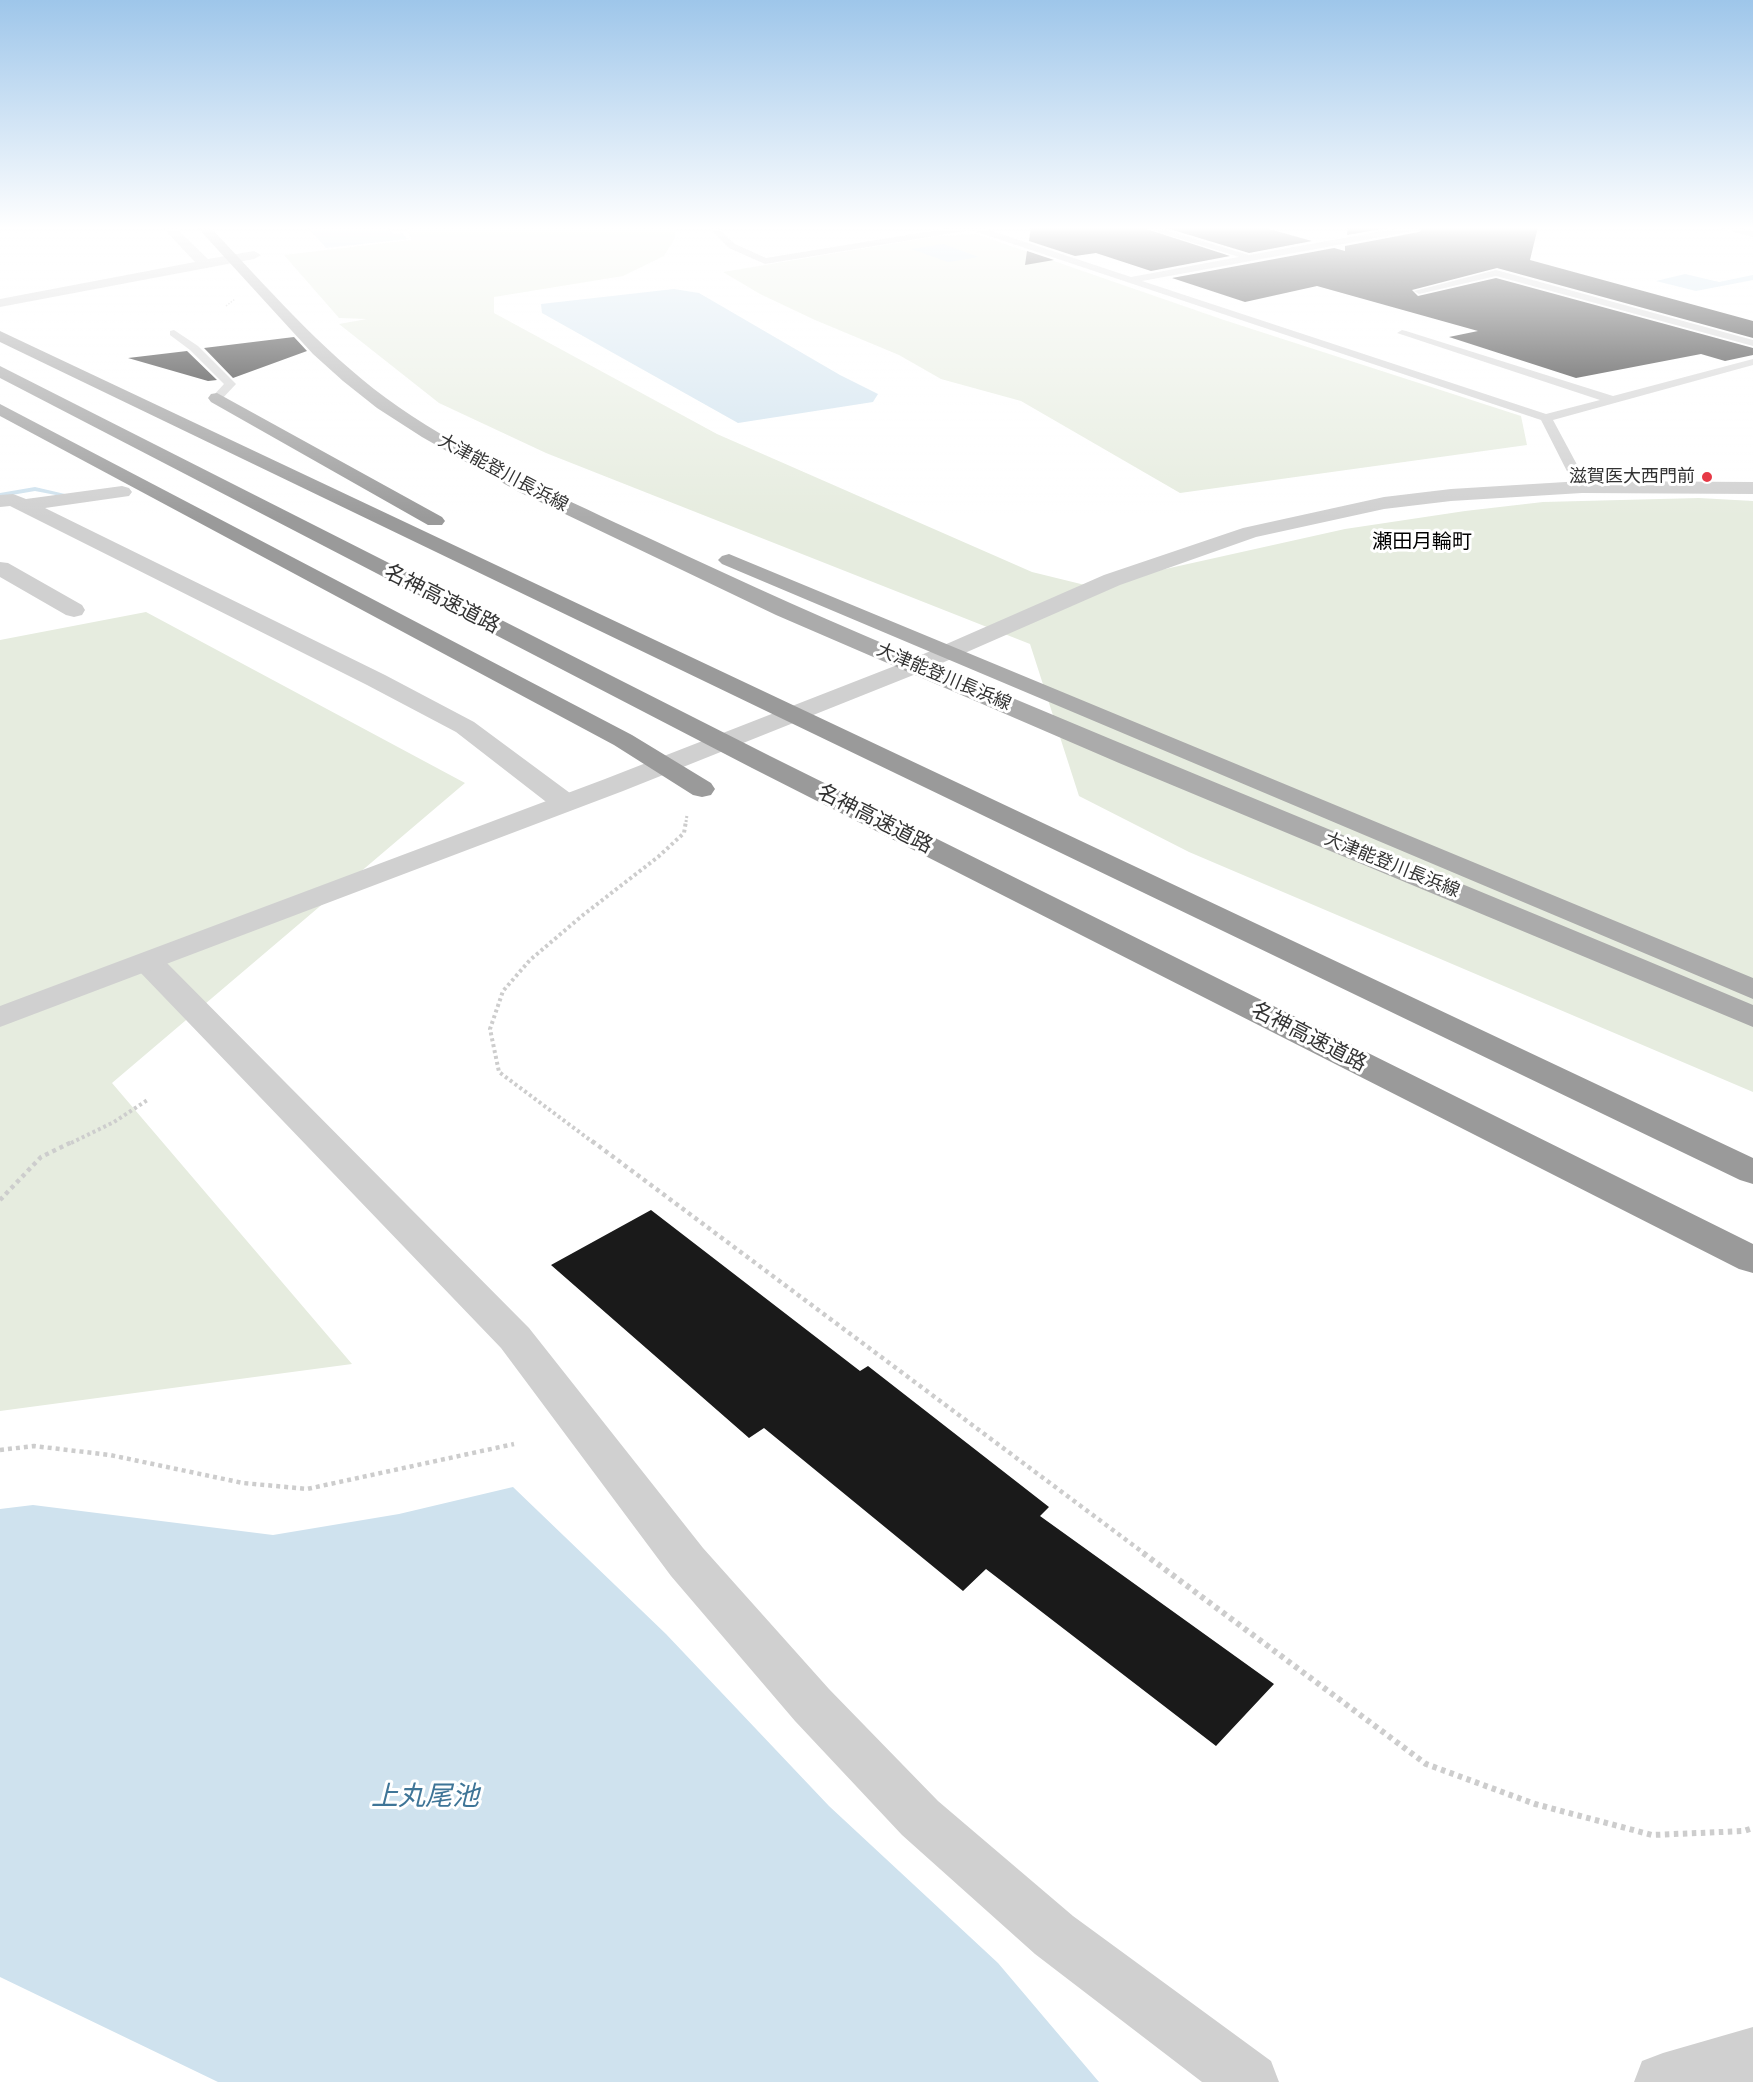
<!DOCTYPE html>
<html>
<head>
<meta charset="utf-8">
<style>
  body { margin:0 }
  canvas { display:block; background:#fff }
</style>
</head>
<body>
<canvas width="1753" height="2082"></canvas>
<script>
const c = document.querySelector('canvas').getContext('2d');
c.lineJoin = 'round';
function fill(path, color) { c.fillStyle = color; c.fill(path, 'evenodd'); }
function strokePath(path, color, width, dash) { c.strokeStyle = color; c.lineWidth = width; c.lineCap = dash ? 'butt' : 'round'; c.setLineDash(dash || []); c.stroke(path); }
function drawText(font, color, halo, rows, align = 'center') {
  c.font = font + ' Inter,"Noto Sans JP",sans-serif'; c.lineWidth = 6; c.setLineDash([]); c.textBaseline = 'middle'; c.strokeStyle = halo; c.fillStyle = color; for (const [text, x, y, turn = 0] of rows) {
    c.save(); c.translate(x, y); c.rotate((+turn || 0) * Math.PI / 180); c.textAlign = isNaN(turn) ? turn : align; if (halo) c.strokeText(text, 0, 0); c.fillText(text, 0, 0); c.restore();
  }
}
fill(new Path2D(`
  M408 227H675V238L664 256 623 276 494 297V313L717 434 1032 572 1089 586 1345 529 1465 511 1543 502 1699 498 1753 501V1092L1189 852 1079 796 1030 644 546 453 439 403 339 324 367 319 339 318 284 255 411 240Z
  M976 234 1224 320 1521 416 1527 445 1180 493 1021 401 941 379 899 355 815 320 760 294 723 272 938 236Z
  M146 612 465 783 112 1083 352 1364 0 1411V640Z`), '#e6ecdf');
fill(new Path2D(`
  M307 227H386L394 234 402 233 408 239 326 248Z
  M943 244 979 257 948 262 911 249Z
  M1685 274 1719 282 1753 275V280L1696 291 1656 281Z
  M674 289 699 293 840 375 878 394 873 402 738 423 542 313 541 304Z
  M513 1487 666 1634 829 1806 998 1963 1099 2082H218L0 1977V1509L33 1505 273 1535 399 1514Z`), '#cfe2ee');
fill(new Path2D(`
  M35 487 65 494 61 496 35 491 0 497V493Z`), '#cfe2ee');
fill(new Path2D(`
  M1031 227H1140L1230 256 1151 271 1096 253 1075 256 1029 241Z
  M1163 227H1262L1312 241 1249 253Z
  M1348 227H1393L1347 235Z
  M1425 227H1538L1530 260 1753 321V338L1497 268 1412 290 1418 296 1496 278 1753 348V355L1725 361 1701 354 1576 378 1449 337 1478 331 1317 286 1245 302 1172 278 1334 248 1345 251V246L1419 232Z
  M1027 251 1054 260 1025 265Z
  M294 337 307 351 233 378 204 348Z
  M187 351 217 380 208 381 128 358Z
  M651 1210 860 1371 868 1366 1049 1507 1040 1516 1274 1684 1216 1746 986 1569 963 1591 764 1428 749 1438 551 1265Z`), '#1a1a1a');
strokePath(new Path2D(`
  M226 306 235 299`), '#cdcdcd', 1.5, [1.5, 1.5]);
strokePath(new Path2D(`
  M686 822 687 815`), '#cdcdcd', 3, [2, 2]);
strokePath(new Path2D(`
  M71 1143 114 1122 149 1099
  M594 1143 499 1072 490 1029 503 991 530 960 583 915 658 857 684 833 686 821`), '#cdcdcd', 4, [3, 3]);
strokePath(new Path2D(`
  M592 1141 1145 1554
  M0 1200 41 1157 74 1141
  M0 1450 34 1446 110 1455 243 1483 307 1489 514 1444`), '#cdcdcd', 4.5, [4, 4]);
strokePath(new Path2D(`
  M1143 1553 1426 1764 1535 1804 1652 1835 1744 1831 1753 1828`), '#cdcdcd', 6, [4.5, 4.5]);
fill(new Path2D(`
  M708 227H717L735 244 766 258 956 227H980L1131 277 1239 257 1142 227H1155L1249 255 1405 227H1423L1419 230 1142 281 1546 414 1600 400 1397 333 1402 330 1406 331 1613 396 1753 359V365L1553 420 1589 487 1582 491 1575 487 1541 420 971 230 765 264 729 248Z
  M1717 227H1733L1753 231V237Z
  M1496 270 1753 340V346L1496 276 1419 294 1414 291Z
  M174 330 198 346 236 384 221 400H213L211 398 224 384 190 350 170 335V331Z`), '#d0d0d0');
fill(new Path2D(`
  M162 227H175L208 259 254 251 261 255 254 259 0 307V299L195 262Z
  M122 486 129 488 132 492 129 496 45 508 385 675 474 722 574 796 578 802 574 808 564 810 554 808 456 732 367 685 10 506 0 507V495L13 494 26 499Z
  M0 562 8 563 82 605 85 610 82 615 74 617 66 615 0 577Z
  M149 954 160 956 529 1328 703 1548 829 1689 938 1801 1073 1916 1271 2061 1279 2082H1202L1035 1954 902 1835 795 1721 671 1576 501 1348 138 970 133 963 138 956Z
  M1753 2027V2082H1634L1642 2061 1663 2053Z`), '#d0d0d0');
fill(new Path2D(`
  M1582 481 1753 482V494L1582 493 1451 501 1384 509 1256 537 1120 585 926 670 623 791 0 1027V1006L605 779 910 660 1104 575 1243 528 1384 497 1451 489Z`), '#d0d0d0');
fill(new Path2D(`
  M197 227H210C266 286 320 349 386 398 454 448 540 487 616 523 709 566 801 609 896 649 1181 770 1468 885 1753 1005V1027L1119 763 776 615 517 491 422 437 377 408 343 381 313 354Z
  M729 554 1753 978V999L722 564 718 560 722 556Z`), '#ababab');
fill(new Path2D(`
  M0 331 1753 1158V1184L1740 1180 0 342Z
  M0 366 770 756 1753 1244V1273L1739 1269 752 768 0 378Z
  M217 393 442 517 445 521 442 525H428L211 402 208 398 211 394Z
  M0 404 632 735 711 783 715 789 711 795 702 797 693 795 614 745 0 416Z`), '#9a9a9a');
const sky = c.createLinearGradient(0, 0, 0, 518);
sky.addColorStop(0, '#9ec6ea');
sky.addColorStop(0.44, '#fff');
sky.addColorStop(1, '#ffffff00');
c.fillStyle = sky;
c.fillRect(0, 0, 1753, 518);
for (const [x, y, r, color] of [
  [1707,477,6,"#e63946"]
]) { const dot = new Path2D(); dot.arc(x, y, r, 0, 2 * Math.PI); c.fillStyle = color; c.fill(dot); strokePath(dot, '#fff', 2); }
drawText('18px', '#333', '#fff', [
  ["大津能登川長浜線",503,473,28],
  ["大津能登川長浜線",944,677,23],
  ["大津能登川長浜線",1392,865,22]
]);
drawText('18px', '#333', '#fff', [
  ["滋賀医大西門前",1695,477]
], 'right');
drawText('20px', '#000', '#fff', [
  ["瀬田月輪町",1422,542]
]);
drawText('21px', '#333', '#fff', [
  ["名神高速道路",442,599,27],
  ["名神高速道路",875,819,27],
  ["名神高速道路",1309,1037,27]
]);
drawText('italic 27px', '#3f7597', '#fff', [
  ["上丸尾池",425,1797]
]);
</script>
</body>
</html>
